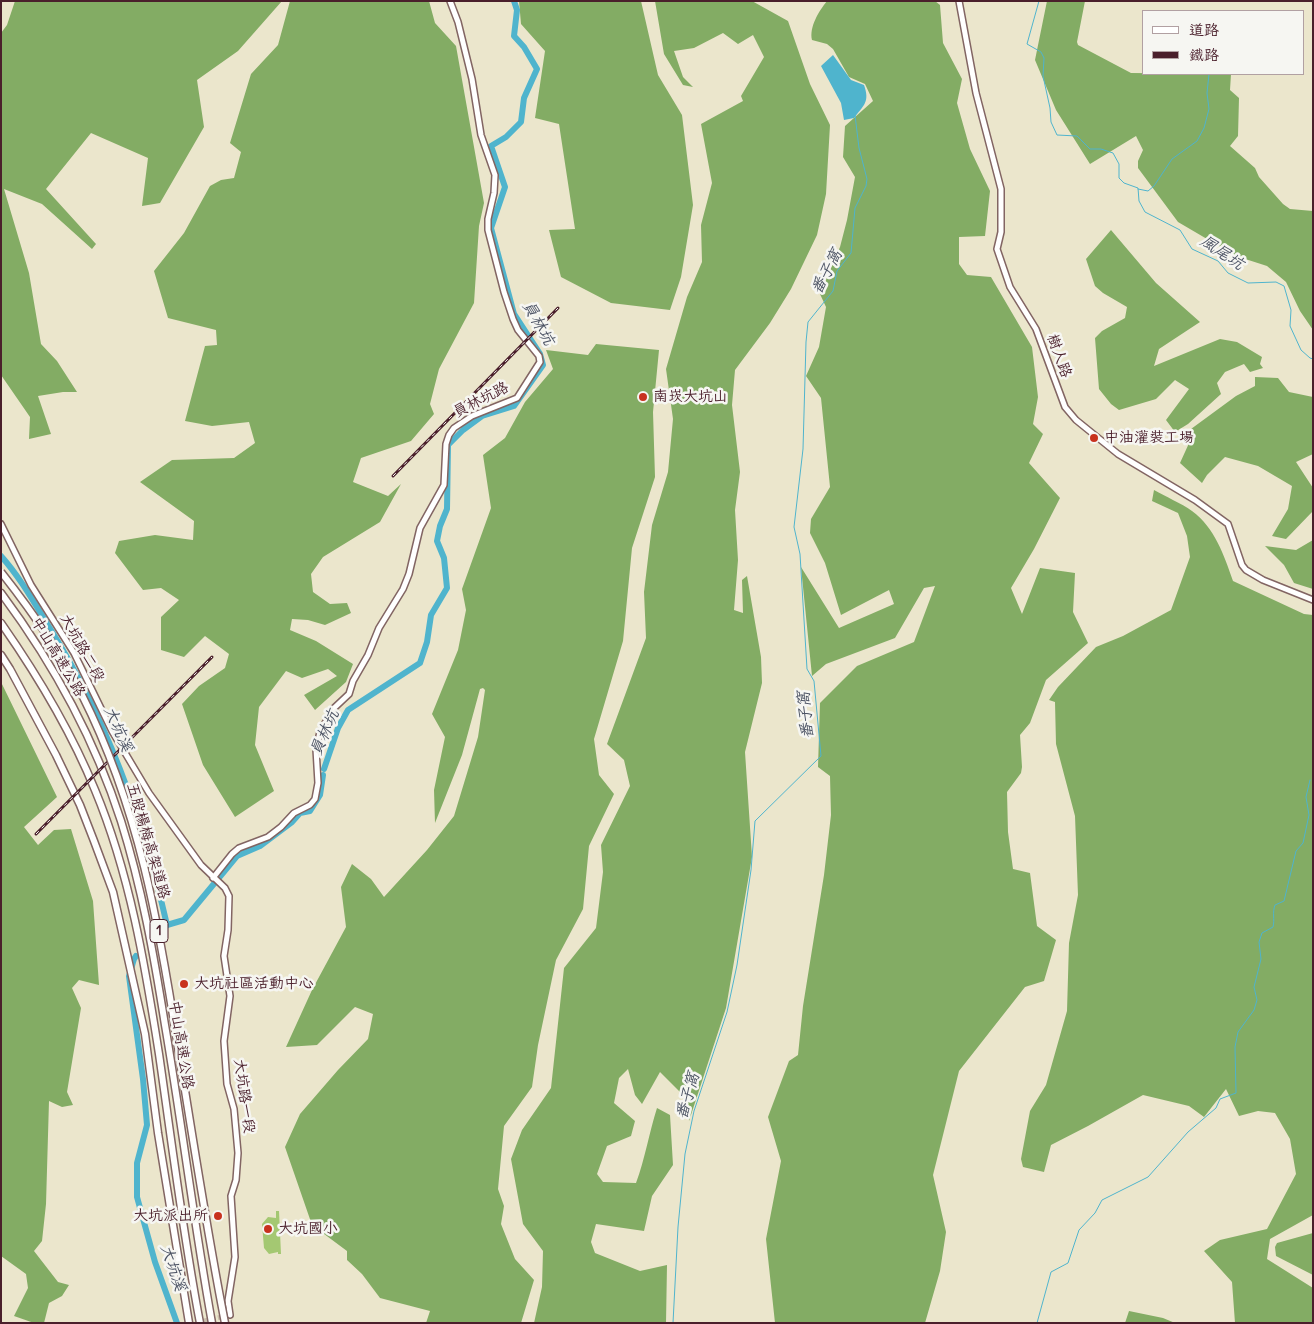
<!DOCTYPE html>
<html>
<head>
<meta charset="utf-8">
<style>
  body { margin:0 }
  #map { position:relative; width:1314px; height:1324px; overflow:hidden; background:#ebe6cc; font-family:Delius,"LXGW WenKai TC",sans-serif }
  canvas { display:block }
  .frame { position:absolute; inset:0; border:2px solid #4a1f2b; pointer-events:none }
  .legend { position:absolute; left:1142px; top:10px; width:162px; height:65px; box-sizing:border-box; background:#f6f6f2; border:1px solid #b1a0a2; margin:0; padding:6px 9px; list-style:none; font-size:15px; color:#4a1f2b }
  .legend li { display:flex; align-items:center; gap:10px; height:25px }
  .legend b { width:25px; border:1px solid #b1a0a2 }
</style>
</head>
<body>
<div id="map">
<canvas width="1314" height="1324"></canvas>
<div class="frame"></div>
<ul class="legend">
<li><b style="height:6px;background:#fff"></b>道路</li>
<li><b style="height:6px;background:#4a1f2b"></b>鐵路</li>
</ul>
</div>
<script>
const c = document.querySelector('canvas').getContext('2d');
c.lineJoin = 'round';
function fill(path, color) { c.fillStyle = color; c.fill(path, 'evenodd'); }
function strokePath(path, color, width, dash) { c.strokeStyle = color; c.lineWidth = width; c.lineCap = dash ? 'butt' : 'round'; c.setLineDash(dash || []); c.stroke(path); }
function drawText(font, color, halo, rows, align = 'center') {
  c.font = font + ' Delius,"LXGW WenKai TC",sans-serif'; c.lineWidth = 5; c.setLineDash([]); c.textBaseline = 'middle'; c.strokeStyle = halo; c.fillStyle = color; for (const [text, x, y, turn = 0] of rows) {
    c.save(); c.translate(x, y); c.rotate((+turn || 0) * Math.PI / 180); c.textAlign = isNaN(turn) ? turn : align; if (halo) c.strokeText(text, 0, 0); c.fillText(text, 0, 0); c.restore();
  }
}
fill(new Path2D(`
  M276 1211H279L281 1254H278V1252L269 1254 264 1248 262 1224 268 1217 276 1218Z`), '#a4c872');
fill(new Path2D(`
  M15 1H282L238 51 197 80 204 127 160 203 142 206 148 158 91 133 46 189 96 244 92 249 42 204 4 189 29 273 41 344 57 361 77 392H63L38 396 51 434 29 439 30 417 1 375V33L7 25Z
  M290 1H429L435 23 456 46 484 203 479 226 474 303 439 369 430 404 434 414 411 441 361 458 353 482 388 496 401 484 380 522 323 557 311 574 313 592 330 604 347 603 351 613 325 625 308 620 292 619 290 630 316 641 353 664 346 682 315 710 304 695 337 676 328 669 302 678 286 671 259 707 255 745 274 791 235 817 203 765 182 704 199 686 225 668 229 654 205 636 184 657 161 650V617L179 600 161 588 143 590 115 553 119 541 155 535 193 540 194 521 140 482 172 460 234 458 255 443 249 422 212 426 185 421 205 346 217 345 216 330 168 318 154 271 184 233 210 186 221 180 234 178 241 152 230 143 251 74 278 45Z
  M519 1H641L658 75 682 115 693 205 681 277 670 310 611 303 561 277 549 230 575 229 559 124 535 118 545 51 521 24Z
  M655 1H752L788 21 810 84 830 125 826 194 817 235 791 289 770 323 735 370 732 405 740 472 735 510 738 560 734 610 743 613 742 580 747 576 761 657 762 683 745 752 752 857 726 1008 689 1121 688 1100 660 1072 642 1104 635 1095 628 1069 619 1078 614 1103 635 1121 631 1136 607 1146 597 1174 603 1182 636 1183C645 1159 649 1133 657 1108L670 1115 673 1165 652 1196 644 1231 596 1224 591 1242 595 1253 640 1271 667 1265 666 1323H534L542 1287 543 1251 523 1224 511 1159 522 1130 551 1088 564 968 596 928 603 872 601 845 630 786 624 760 607 744 646 638 644 592 652 525 668 472 673 419 666 369 687 297 702 262 701 225 712 183 701 124 743 101 741 96 764 57 753 35 738 44 723 33 694 48 674 51 683 77 693 87 683 85 664 54Z
  M827 1H935L940 5 943 43 962 79 957 103 970 149 990 191 985 236 959 237V264L967 275 991 277 1032 347 1038 397 1033 424 1043 434 1029 463 1060 498 1034 549 1011 588 1022 614 1040 568 1075 573 1073 612 1088 643 1046 680 1030 723 1020 735 1022 767 1021 773 1007 792 1008 832 1013 869 1030 873 1037 926 1056 940 1044 981 1025 987 959 1071 933 1175 946 1232 940 1271 925 1323H775L766 1239 781 1161 768 1117 789 1061 798 1055 803 1006 824 875 831 815 830 776 818 767 820 703 857 666 914 642 935 586 924 588 895 638 826 664 812 676 801 567 839 628 894 604 889 590 841 615 825 563 810 533 811 519 830 487 821 398 806 376 819 347 826 307 820 294 840 247 847 220 855 177 843 157 845 126 873 101 865 84 849 77 833 49 827 44 812 40C809 27 819 11 827 1Z
  M1047 1H1085L1077 42 1078 45 1131 73 1231 74 1230 90 1239 98 1238 136 1230 146 1255 168 1259 177 1283 204 1290 209 1313 211V330L1300 311 1286 282 1267 266 1236 256 1178 222 1138 168V161L1143 150 1136 136 1090 164 1056 110 1035 60Z
  M1111 230 1156 283 1200 322 1159 349 1154 366 1220 339 1237 342 1262 357 1260 364 1263 368 1250 372 1244 364 1225 372 1217 383 1221 394 1188 424 1175 432 1166 420 1189 389 1175 380 1156 399 1119 410 1111 404 1099 389 1095 338 1102 331 1125 318 1127 307 1103 293 1095 286 1086 259Z
  M596 344 659 350 653 412 655 477 632 548 623 641 594 739 599 775 614 794 589 846 583 909 556 960 538 1045 532 1087 504 1126 498 1189 504 1206 501 1224 515 1259 534 1280 521 1323H426L430 1311 380 1298 362 1274 347 1260V1251L312 1225 285 1147 300 1114 338 1070 368 1039 373 1014 355 1007 317 1045 286 1047 312 990 346 927 341 887 352 864 371 879 384 897 427 850 454 816 478 737 485 690 483 688 480 689 462 755 435 823 434 790 445 737 432 714 458 650 466 610 462 589 491 508 483 455 505 438 525 402 553 369 546 350 588 355Z
  M1255 377 1278 378 1289 392 1313 397V454L1296 462 1313 488V511L1286 539 1272 536 1288 509 1292 486 1258 466 1225 457 1207 475 1202 483 1180 463 1190 441 1191 429 1236 396 1255 386Z
  M1154 490C1166 497 1181 503 1192 511 1215 528 1224 555 1233 581L1304 614 1313 615V1215L1270 1239 1267 1259 1313 1288V1323H1235L1232 1282 1204 1251 1220 1240 1267 1229 1296 1174 1290 1139 1275 1113 1258 1111 1239 1116 1226 1089 1204 1117 1189 1106 1143 1095 1088 1126 1051 1145 1044 1172 1023 1167 1021 1159 1030 1111 1046 1085 1067 1011 1069 943 1078 895 1075 816 1056 744 1055 702 1049 700 1058 687 1096 647 1123 636 1171 610 1190 557 1187 536 1178 513 1152 501Z
  M1313 540V589L1294 583 1284 565 1265 546 1296 550Z
  M1 682 57 797 24 827 38 845 54 830 71 829 93 901 99 985 79 980 72 988 81 1008 67 1092 73 1105 62 1107 49 1101 46 1204 42 1241 34 1251 58 1282 69 1285 62 1296 49 1303 44 1323H34L14 1316 28 1288 26 1274 1 1256Z
  M1313 1233V1275L1276 1256 1275 1247 1277 1243Z
  M1129 1311 1163 1318 1175 1323H1125Z`), '#83ac64');
fill(new Path2D(`
  M833 55 851 80 864 85C870 102 864 105 854 118L844 120 841 103 821 66Z`), '#4fb4cd');
strokePath(new Path2D(`
  M1039 1 1027 44 1041 52 1044 58 1043 76 1050 108 1051 122 1057 135 1077 136 1090 149H1101L1113 153 1119 164V178L1124 183 1138 188 1139 201 1145 212 1180 230 1192 249 1218 261 1228 273 1248 283 1276 282 1284 286 1291 310 1290 326 1301 350 1310 358 1313 359
  M1138 189 1148 191 1154 186 1172 159 1197 141 1204 128 1209 109 1207 93 1209 74
  M673 1323 678 1227 685 1154 694 1111 727 1012 737 965 751 870 755 821 821 756 814 681 807 669 800 554 794 527 803 449 806 342 808 322 833 291 837 271 851 253 855 208 866 186 867 179 859 148 855 115
  M1037 1323 1051 1272 1068 1263 1079 1230 1095 1213 1102 1200 1148 1177 1188 1132 1216 1108 1220 1099 1236 1093 1235 1047 1238 1032 1254 1010 1257 1000 1254 987 1261 959 1259 942 1262 933 1273 927C1275 919 1272 913 1275 905L1284 901 1296 851 1303 843 1309 815 1306 797 1310 780`), '#4fb4cd', 1);
strokePath(new Path2D(`
  M1 556C19 576 32 599 46 622 106 717 142 816 167 925
  M324 769 338 728 348 710 420 663 427 642 431 615 447 588 444 558 437 541 440 526 447 509 448 445 463 430 482 416 514 406 543 365 540 354 514 314 491 228 505 187 491 146 506 137 521 122 524 98 537 69 524 47 514 36 517 10 514 1
  M163 930 167 925 184 920 237 856 260 846 292 822 300 813 310 811 320 795 323 775
  M136 956 134 959 129 976 143 1079 147 1125 137 1163V1197L155 1262 177 1323`), '#4fb4cd', 6);
strokePath(new Path2D(`
  M196 1323 230 1315`), '#cbbeac', 5, [5, 2.5]);
const secondary = new Path2D(`
  M959 1 976 93 1001 189V232L997 249 1010 287 1036 329 1065 407 1076 420 1118 454 1195 500 1228 524 1242 565 1246 570 1263 580 1313 600
  M1 524 31 585 74 653 112 731 149 793 201 865 225 888 229 896 228 930 224 956 230 996 224 1041 227 1084 234 1109 238 1153 236 1180 231 1196 235 1257 228 1301 230 1315
  M213 878 232 854 239 848 268 837 281 827 294 813 310 805 315 799 318 783 316 749 320 732 333 709 349 694 353 681 368 655 379 628 403 589 409 574 420 528 444 485 446 444 449 435 454 428 472 416 517 398 540 362 539 356 518 330 513 319 504 292 488 230V219L494 193 495 175 481 135 472 79 458 22 450 1`);
const highway = new Path2D(`
  M1 593C54 664 94 737 121 821 142 888 154 956 165 1025 182 1124 194 1224 212 1323
  M1 623C38 676 71 731 95 790 130 874 145 965 159 1054 172 1144 183 1234 200 1323
  M1 655 10 669 56 755 80 805 94 841 113 892 145 1034 158 1133 189 1323`);
strokePath(secondary, '#826563', 8);
strokePath(highway, '#826563', 9);
strokePath(secondary, '#fff', 5);
strokePath(highway, '#fff', 6);
const rail = new Path2D(`
  M393 476 558 308
  M36 834 212 657`);
strokePath(rail, '#4a1f2b', 3);
strokePath(rail, '#f6f6f2', 1, [4]);
const highwayBridge = new Path2D(`
  M1 572C31 610 60 651 82 695 139 808 159 924 178 1047 193 1139 207 1232 225 1323`);
strokePath(highwayBridge, '#826563', 9, []);
strokePath(highwayBridge, '#fff', 6);
for (const [x, y, r, color] of [
  [643,397,5,"#c8321e"],
  [1094,438,5,"#c8321e"],
  [184,984,5,"#c8321e"],
  [218,1216,5,"#c8321e"],
  [268,1229,5,"#c8321e"]
]) { const dot = new Path2D(); dot.arc(x, y, r, 0, 2 * Math.PI); c.fillStyle = color; c.fill(dot); strokePath(dot, '#f6f6f2', 2); }
for (const [x, y, w] of [
  [159,931,18]
]) { const box = new Path2D(); box.roundRect(x - w / 2, y - 11.5, w, 23, 4); c.fillStyle = '#f6f6f2'; c.fill(box); strokePath(box, '#4a1f2b', 1); }
drawText('bold 14px', '#4a1f2b', null, [
  ["1",159,931]
]);
drawText('15px', '#4a1f2b', '#f6f6f2', [
  ["樹人路",1059,356,70],
  ["員林坑路",481,400,-27],
  ["大坑路二段",82,648,61],
  ["中山高速公路",58,657,59],
  ["五股楊梅高架道路",148,841,74],
  ["中山高速公路",181,1045,81],
  ["大坑路一段",244,1096,82]
]);
drawText('15px', '#4a1f2b', '#f6f6f2', [
  ["南崁大坑山",653,397],
  ["中油灌裝工場",1104,438],
  ["大坑社區活動中心",194,984],
  ["大坑派出所",208,1216,"right"],
  ["大坑國小",278,1229]
], 'left');
drawText('italic 16px', '#4c5364', '#f6f6f2', [
  ["風尾坑",1222,253,34],
  ["番子窩",827,272,-62],
  ["員林坑",538,323,61],
  ["番子窩",806,715,-95],
  ["大坑溪",118,729,66],
  ["員林坑",325,733,-66],
  ["番子窩",688,1096,-74],
  ["大坑溪",173,1268,71]
]);
</script>
</body>
</html>
